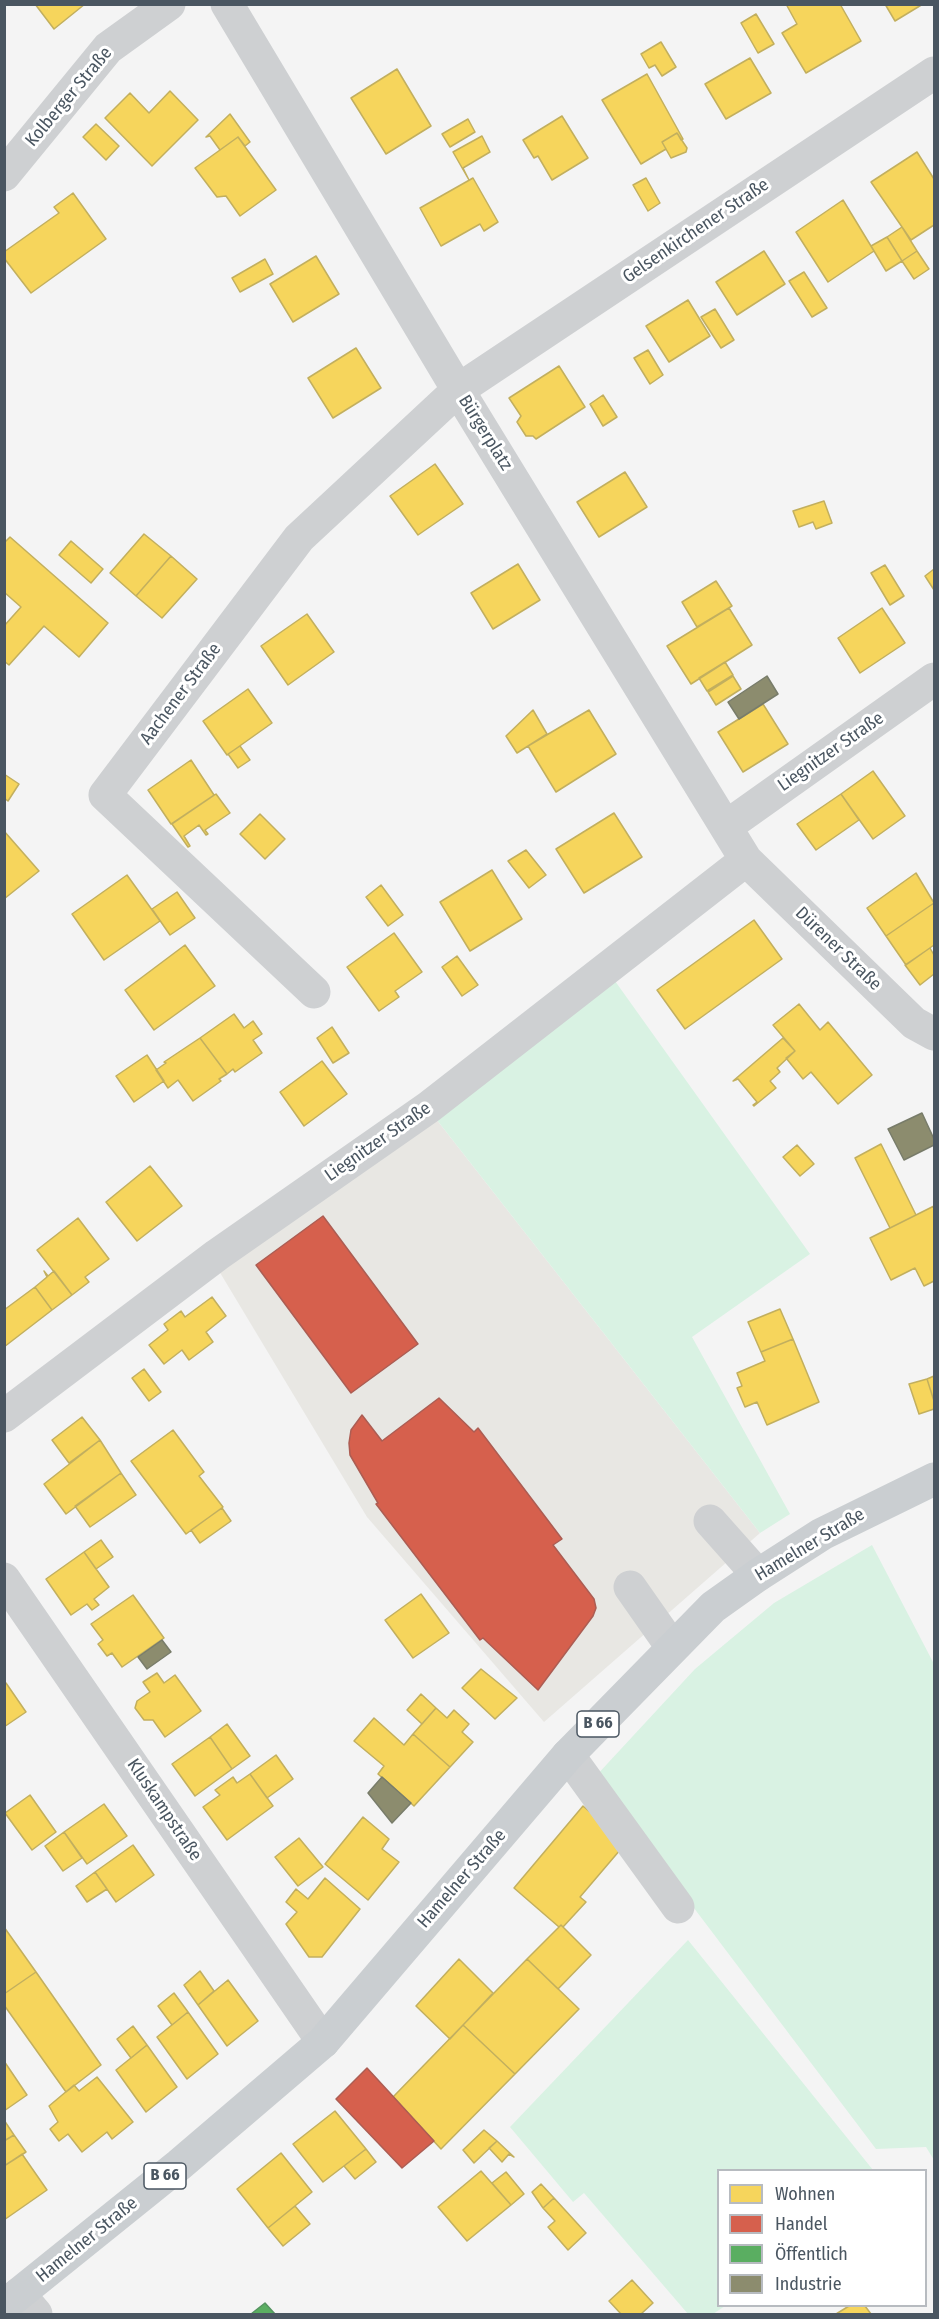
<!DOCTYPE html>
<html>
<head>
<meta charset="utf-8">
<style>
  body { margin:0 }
  #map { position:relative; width:939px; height:2319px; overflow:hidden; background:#f4f4f4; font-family:"Fira Sans Condensed",sans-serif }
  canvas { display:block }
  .frame { position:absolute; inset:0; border:6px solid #4a5661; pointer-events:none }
  .legend { position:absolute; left:717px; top:2169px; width:210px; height:138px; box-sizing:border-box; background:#fff; border:2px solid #b7bbc0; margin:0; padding:8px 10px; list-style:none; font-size:18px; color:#4a5661 }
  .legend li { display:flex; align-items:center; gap:12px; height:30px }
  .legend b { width:30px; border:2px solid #b7bbc0 }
</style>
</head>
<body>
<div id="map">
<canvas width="939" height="2319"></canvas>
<div class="frame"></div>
<ul class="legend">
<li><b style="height:16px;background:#f6d55c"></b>Wohnen</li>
<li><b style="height:16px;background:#d6604d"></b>Handel</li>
<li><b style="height:16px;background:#5aae61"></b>Öffentlich</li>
<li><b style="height:16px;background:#8c8c6e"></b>Industrie</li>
</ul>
</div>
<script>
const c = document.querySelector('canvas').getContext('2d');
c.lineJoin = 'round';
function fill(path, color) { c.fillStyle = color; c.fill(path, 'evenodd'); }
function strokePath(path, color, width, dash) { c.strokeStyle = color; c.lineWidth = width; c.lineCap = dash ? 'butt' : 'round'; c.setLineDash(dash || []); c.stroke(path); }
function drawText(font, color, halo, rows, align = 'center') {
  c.font = font + ' "Fira Sans Condensed",sans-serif'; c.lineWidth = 6; c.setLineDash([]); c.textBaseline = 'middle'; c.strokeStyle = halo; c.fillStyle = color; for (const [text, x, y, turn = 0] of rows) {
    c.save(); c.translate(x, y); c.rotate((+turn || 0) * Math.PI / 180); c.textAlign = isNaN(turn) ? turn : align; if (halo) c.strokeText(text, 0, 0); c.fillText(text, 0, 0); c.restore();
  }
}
fill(new Path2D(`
  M433 1115 760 1533 544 1722 367 1517 216 1266Z`), '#e8e7e3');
fill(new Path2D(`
  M615 981 810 1254 692 1337 790 1514 760 1533 433 1115Z
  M872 1545 934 1664V2160L926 2147 876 2149 595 1777 695 1669 774 1603Z
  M688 1940 873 2170H718V2306H725L713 2314H688L584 2193 573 2202 510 2127Z`), '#d9f2e3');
const homes = new Path2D(`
  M35 4H85L54 29Z
  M786 4H840L861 41 806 73 782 33 797 24Z
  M885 4H923L895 21Z
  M756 14 774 44 758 53 741 23Z
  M661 42 676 67 662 76 655 65 649 68 641 54Z
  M750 58 771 93 726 119 705 84Z
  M397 69 431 126 386 154 351 98Z
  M647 74 683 139 681 140 677 133 662 142 666 149 641 164 602 100Z
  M170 91 198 120 152 166 105 118 130 93 149 113Z
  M230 114 250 142 245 146 238 137 220 150 210 136 206 137Z
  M562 116 588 158 552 180 538 156 534 158 523 140Z
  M468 119 475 132 450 147 442 134Z
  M96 124 119 146 106 160 83 137Z
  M677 133 687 148 686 152 671 158 662 142Z
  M482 136 490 152 463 168 469 180 453 152Z
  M238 137 276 190 240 216 226 196 217 197 195 168Z
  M917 152 934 179V225L911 240 871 182Z
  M473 178 498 222 484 231 480 224 441 246 420 208Z
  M646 178 660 203 648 211 633 185Z
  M73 193 106 239 31 293 4 258V252L59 213 54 207Z
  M843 200 874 251 828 282 796 232Z
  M902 227 917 251 902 261 887 237Z
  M887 237 902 261 886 271 871 246Z
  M764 251 785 284 737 315 716 282Z
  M917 251 929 269 914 279 902 261Z
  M316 256 339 294 293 322 270 284Z
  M265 259 273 274 240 292 232 278Z
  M804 272 827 308 812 317 789 281Z
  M688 300 710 336 669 362 646 326Z
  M715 309 734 340 721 348 701 317Z
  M356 348 381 388 333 418 308 378Z
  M648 350 663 375 650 384 634 358Z
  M559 366 585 407 536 439 533 436H526L517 422 521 416 509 398Z
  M603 395 617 417 603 426 590 404Z
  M435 464 463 504 418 535 390 496Z
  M625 472 647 507 599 537 577 502Z
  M824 501 832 523 816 529 813 522 799 527 793 511Z
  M144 534 171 556 136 596 110 573Z
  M10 537 108 623 79 657 44 626 9 665 4 661V626L21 607 4 592V543Z
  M71 541 103 569 91 583 59 555Z
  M171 556 197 579 162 618 136 596Z
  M518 564 540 600 493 629 471 593Z
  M885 565 904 596 890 605 871 573Z
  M934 569V590L925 576Z
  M716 581 732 606 697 627 682 602Z
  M729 608 752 645 691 684 667 646Z
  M882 608 905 643 860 673 838 638Z
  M307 614 334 652 288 685 261 646Z
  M725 662 733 675 707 691 699 678Z
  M733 676 741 689 716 705 708 692Z
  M248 689 272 723 227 755 203 721Z
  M763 704 788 744 743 772 718 732Z
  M533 710 547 734 517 753 506 736Z
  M589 710 616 754 556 792 528 746Z
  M240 746 250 760 238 768 228 754Z
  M191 760 214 795 171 824 148 790Z
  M873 771 905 816 873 839 841 794Z
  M4 774 19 784 8 801 4 798Z
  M216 794 230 813 205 830 208 834 206 835 199 825 184 836 190 846 188 847 172 824Z
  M841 794 859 820 816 850 797 824Z
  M614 813 642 857 584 893 556 849Z
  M260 814 285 839 265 859 240 834Z
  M4 831 39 871 4 899Z
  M526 850 546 875 529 888 508 861Z
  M492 870 522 919 470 951 440 902Z
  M916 873 934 903 886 936 867 908Z
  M127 875 160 921 104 960 72 914Z
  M381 885 403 915 388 926 366 897Z
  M177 892 195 918 170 935 152 909Z
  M934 903V945L906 965 886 936Z
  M754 920 782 959 685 1029 657 990Z
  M394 933 422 972 395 991 399 997 379 1011 347 967Z
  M185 945 215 986 154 1030 125 990Z
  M930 948 934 955V974L920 985 905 965Z
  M457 956 478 985 462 996 442 967Z
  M799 1004 820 1030 828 1022 872 1075 838 1104 811 1072 803 1079 786 1058 795 1051 773 1025Z
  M234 1014 244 1028 253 1021 262 1034 253 1040 262 1053 235 1072 233 1069 227 1074 200 1038Z
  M332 1027 349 1053 333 1063 317 1038Z
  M200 1038 227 1074 219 1079 221 1081 193 1101 178 1080 168 1088 156 1070 166 1063 164 1062Z
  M783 1038 795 1051 777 1068 780 1072 770 1081 776 1088 754 1106 753 1105 757 1102 738 1079 733 1081Z
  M147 1055 164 1081 134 1102 116 1076Z
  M322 1061 347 1094 304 1126 280 1092Z
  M881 1144 916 1215 890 1228 855 1158Z
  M797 1145 814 1164 800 1176 783 1157Z
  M150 1166 182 1206 137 1241 106 1202Z
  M934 1206V1281L924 1286 915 1268 891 1280 870 1238Z
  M78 1218 109 1259 85 1277 89 1282 72 1295 37 1250Z
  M44 1271 48 1276 54 1271 72 1295 52 1310 35 1287 47 1277Z
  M35 1287 52 1310 4 1347V1310Z
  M212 1297 226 1316 206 1332 213 1342 189 1360 182 1350 164 1364 149 1345 168 1330 164 1324 181 1311 185 1317Z
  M780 1309 793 1339 761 1352 748 1322Z
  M793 1339 819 1402 767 1425 757 1402 745 1407 737 1388 742 1386 737 1373 765 1361 761 1352Z
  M144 1369 161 1392 149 1401 132 1378Z
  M934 1376V1401L927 1379Z
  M927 1379 934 1401V1409L919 1414 909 1384Z
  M82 1417 100 1440 69 1463 52 1440Z
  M173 1430 204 1472 199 1476 223 1507 186 1534 131 1461Z
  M100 1440 121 1473 66 1514 44 1484Z
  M121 1473 136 1495 90 1527 75 1506Z
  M222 1508 231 1521 200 1543 191 1530Z
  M101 1540 113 1557 96 1569 84 1552Z
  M84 1552 109 1587 94 1599 99 1605 92 1610 87 1604 71 1615 46 1579Z
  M421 1594 449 1633 413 1658 385 1620Z
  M133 1595 164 1638 122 1667 112 1653 107 1656 98 1644 103 1640 91 1624Z
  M481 1669 517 1698 495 1719 462 1688Z
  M157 1673 164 1683 175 1675 201 1711 165 1737 153 1720H144L135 1708 137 1701 150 1692 143 1682Z
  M6 1683 26 1712 4 1727V1684Z
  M421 1694 436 1708 422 1724 407 1710Z
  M436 1708 447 1718 454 1710 469 1724 462 1732 473 1742 450 1767 413 1734Z
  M374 1718 404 1745 413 1734 450 1767 414 1806 378 1774 384 1766 354 1741Z
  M227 1724 250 1756 232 1769 210 1737Z
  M210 1737 232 1769 195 1796 172 1764Z
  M276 1755 293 1779 267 1798 250 1774Z
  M250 1774 273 1806 227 1840 203 1807 220 1795 215 1790 233 1777 237 1783Z
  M30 1795 56 1832 32 1850 5 1813Z
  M104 1804 127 1836 87 1864 64 1832Z
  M583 1806 626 1843 580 1897 586 1902 563 1927 561 1925 559 1927 514 1888Z
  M363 1817 389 1839 382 1849 399 1862 368 1900 325 1864Z
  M64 1832 82 1858 63 1871 45 1846Z
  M299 1838 323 1867 298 1886 275 1857Z
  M133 1845 154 1875 116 1902 95 1872Z
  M95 1872 107 1889 87 1902 76 1886Z
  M325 1878 360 1909 322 1957H309L286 1924 297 1912 286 1902 296 1889 308 1899Z
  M561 1925 591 1955 558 1989 527 1959Z
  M4 1927 36 1972 4 1994Z
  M459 1959 493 1993 450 2039 416 2006Z
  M527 1959 579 2009 515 2074 463 2025Z
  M200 1971 214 1991 198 2005 184 1985Z
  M36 1972 101 2065 66 2092 4 2005V1994Z
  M228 1980 258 2021 227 2046 198 2005Z
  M174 1993 188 2012 172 2025 158 2006Z
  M188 2012 218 2054 187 2079 157 2037Z
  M463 2025 515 2074 441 2149 393 2097Z
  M133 2026 147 2045 131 2058 117 2039Z
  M147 2045 177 2087 146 2112 116 2070Z
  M4 2061 27 2095 4 2111Z
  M97 2077 133 2122 112 2139 107 2132 82 2152 68 2134 59 2141 50 2129 58 2122 49 2106 74 2085 79 2091Z
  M335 2111 366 2149 323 2182 293 2144Z
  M4 2120 14 2135 4 2141Z
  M484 2130 497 2141 474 2163 463 2150Z
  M14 2135 26 2152 4 2166V2141Z
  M497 2141 514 2157 509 2154 502 2162 489 2148Z
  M366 2149 376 2162 355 2179 344 2166Z
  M281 2153 312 2192 268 2228 237 2189Z
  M22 2154 47 2190 4 2220V2166Z
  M481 2171 511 2205 467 2241 438 2207Z
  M506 2172 524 2194 511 2205 492 2183Z
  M541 2184 554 2198 543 2208 532 2192Z
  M554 2198 586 2233 568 2250 548 2227 555 2221 543 2208Z
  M295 2206 310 2224 283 2246 268 2228Z
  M632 2280 653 2303 641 2314H621L609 2301Z
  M849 2306H865L871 2314H836Z`);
fill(homes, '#f6d55c');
strokePath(homes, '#c2af5e', 1.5);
const shops = new Path2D(`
  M323 1216 418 1344 351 1393 256 1265Z
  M439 1398 474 1432 478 1428 562 1539 553 1545 594 1599 596 1608 593 1616 538 1690 483 1638 480 1640 376 1504 378 1503 350 1455 349 1443 351 1430 362 1415 382 1441Z
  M367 2068 434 2141 402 2168 336 2099Z`);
fill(shops, '#d6604d');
strokePath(shops, '#ac5d53', 1.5);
const public = new Path2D(`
  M265 2303 275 2314H251Z`);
fill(public, '#5aae61');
strokePath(public, '#559461', 1.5);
const industry = new Path2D(`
  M767 676 778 694 739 719 728 702Z
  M922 1113 934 1139V1145L904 1160 888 1129Z
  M162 1640 171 1652 147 1669 138 1657Z
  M382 1777 411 1803 392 1823 368 1793Z`);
fill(industry, '#8c8c6e');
strokePath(industry, '#787c6a', 1.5);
strokePath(new Path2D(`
  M227 4 458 390 746 860 914 1023 934 1034
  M4 175 108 48 169 4
  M727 826 934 679
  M314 992 105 795 299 538 458 390 934 73
  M4 1416 217 1255 429 1107 746 860
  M710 1521 758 1575
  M4 1579 323 2042
  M630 1587 672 1647
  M568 1755 678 1907
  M19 2294 36 2314`), '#ced0d2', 33);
strokePath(new Path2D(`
  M4 2306 179 2165 323 2042 568 1755 713 1607 758 1575 822 1534 934 1479`), '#caced1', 33);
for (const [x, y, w] of [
  [598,1724,42],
  [165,2176,42]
]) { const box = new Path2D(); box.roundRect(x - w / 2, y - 13, w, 26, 4.5); c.fillStyle = '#fff'; c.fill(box); strokePath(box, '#4a5661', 1.5); }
drawText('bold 16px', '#4a5661', null, [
  ["B 66",598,1724],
  ["B 66",165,2176]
]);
drawText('18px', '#4a5661', '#fff', [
  ["Kolberger Straße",69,97,-50],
  ["Gelsenkirchener Straße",696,231,-34],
  ["Bürgerplatz",485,433,58],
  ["Aachener Straße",181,694,-53],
  ["Liegnitzer Straße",831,752,-35],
  ["Dürener Straße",838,949,44],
  ["Liegnitzer Straße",378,1142,-35],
  ["Hamelner Straße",810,1545,-31],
  ["Kluskampstraße",164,1810,56],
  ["Hamelner Straße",462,1879,-49],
  ["Hamelner Straße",87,2240,-39]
]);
</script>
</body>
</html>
